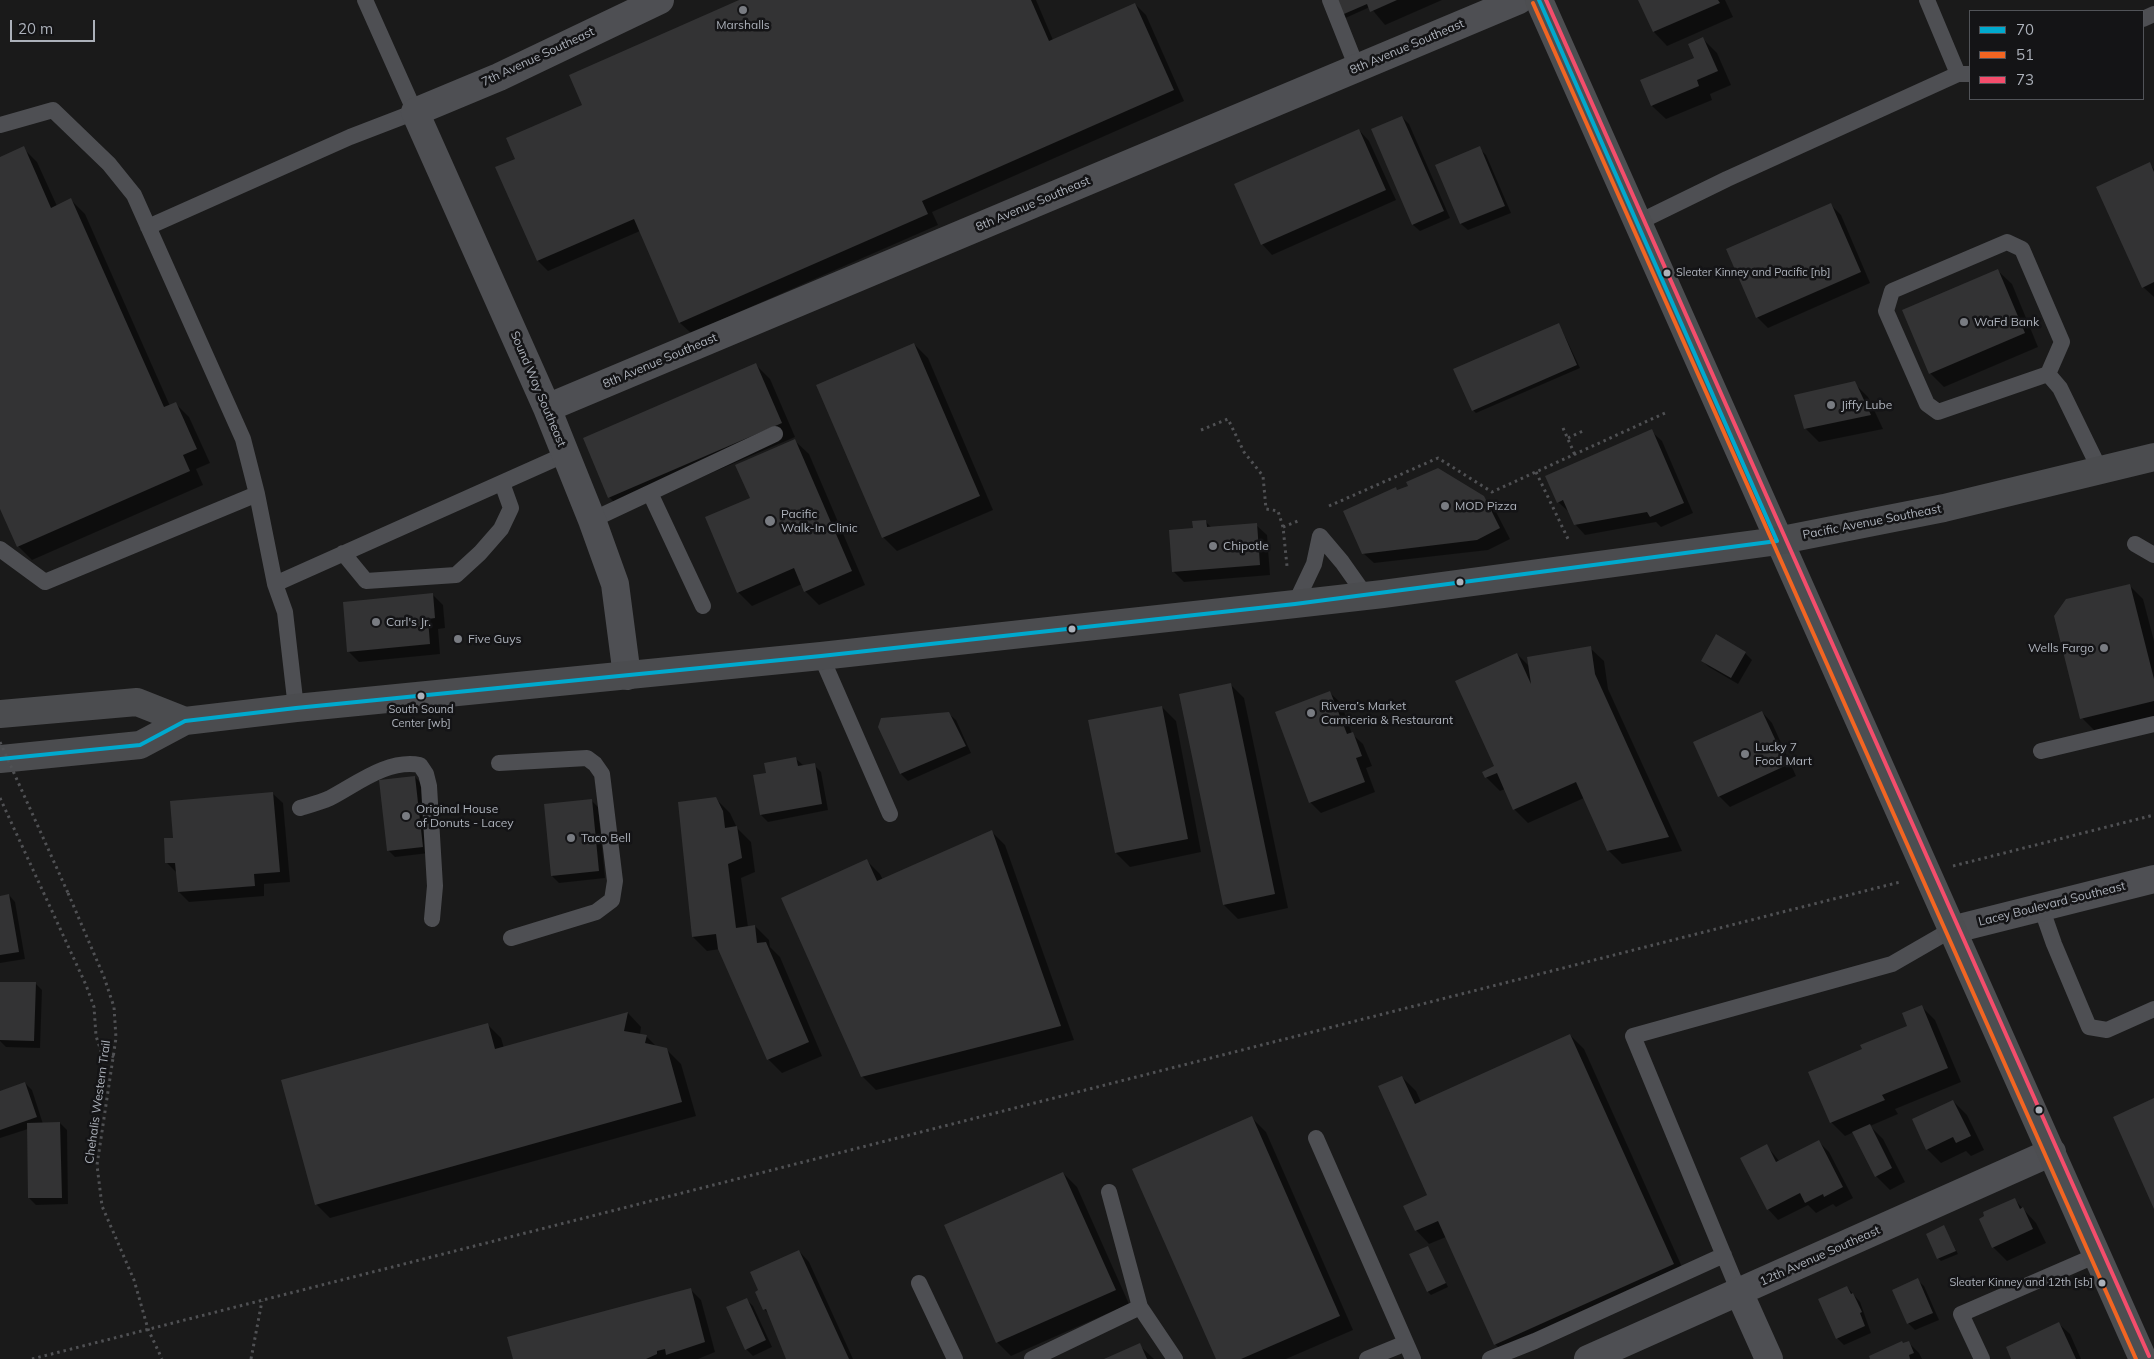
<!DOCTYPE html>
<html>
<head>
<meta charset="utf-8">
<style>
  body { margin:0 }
  #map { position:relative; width:2154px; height:1359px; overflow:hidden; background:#1a1a1a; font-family:Mulish,sans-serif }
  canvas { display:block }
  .legend { position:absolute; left:1969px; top:10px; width:175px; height:90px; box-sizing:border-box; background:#141416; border:1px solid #515358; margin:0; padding:6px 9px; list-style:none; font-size:15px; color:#acb1ba }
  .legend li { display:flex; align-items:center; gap:10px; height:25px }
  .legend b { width:25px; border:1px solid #515358 }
  .scale { position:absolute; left:10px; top:20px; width:85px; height:22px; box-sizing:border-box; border:2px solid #acb1ba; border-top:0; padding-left:6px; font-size:15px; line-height:18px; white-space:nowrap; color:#acb1ba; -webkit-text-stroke:4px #141416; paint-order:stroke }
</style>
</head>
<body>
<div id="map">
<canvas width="2154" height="1359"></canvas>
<ul class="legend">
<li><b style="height:6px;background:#00a9ce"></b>70</li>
<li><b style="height:6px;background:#f26522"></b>51</li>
<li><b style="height:6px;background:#f44d6c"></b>73</li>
</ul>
<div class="scale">20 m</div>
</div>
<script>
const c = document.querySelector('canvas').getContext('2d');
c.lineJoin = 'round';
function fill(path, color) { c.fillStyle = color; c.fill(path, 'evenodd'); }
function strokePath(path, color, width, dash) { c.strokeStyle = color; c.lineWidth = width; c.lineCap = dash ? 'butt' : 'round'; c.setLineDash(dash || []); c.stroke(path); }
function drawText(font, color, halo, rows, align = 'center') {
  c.font = font + ' Mulish,sans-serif'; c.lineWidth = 5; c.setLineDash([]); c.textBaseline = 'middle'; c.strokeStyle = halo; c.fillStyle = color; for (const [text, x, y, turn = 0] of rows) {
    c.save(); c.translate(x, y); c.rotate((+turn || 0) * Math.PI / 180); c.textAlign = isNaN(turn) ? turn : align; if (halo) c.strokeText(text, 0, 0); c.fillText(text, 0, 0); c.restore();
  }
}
fill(new Path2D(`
  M742 0H1036L1053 40 1135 4 1146 15 1184 101 932 212 938 225 691 333 680 323 640 231 548 271 538 261 517 160 584 106Z
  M1331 0H1442L1385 25 1370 7 1341 20Z
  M1640 0H1725L1733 17 1667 46 1654 32Z
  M1703 39 1717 53 1731 85 1710 94 1712 100 1666 119 1652 106 1695 58Z
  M1402 117 1409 124 1450 218 1420 231 1413 225 1373 130Z
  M1359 130 1369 141 1396 200 1272 255 1262 244Z
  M23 148 37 162 57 206 71 200 85 214 170 406 175 403 189 417 210 463 196 469 203 485 32 560 18 546 0 506V158Z
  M1479 148 1486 155 1511 213 1468 230 1461 224Z
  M2149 164 2154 169V297L2143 287Z
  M1831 205 1841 215 1870 283 1768 328 1757 317Z
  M1998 271 2012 284 2038 347 1944 387 1930 373Z
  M1559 324 1580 368 1476 413 1473 410Z
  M914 344 928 358 993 510 897 551 883 537Z
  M756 365 770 379 795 437 623 511 609 497Z
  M1854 383 1868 397 1883 429 1819 442 1805 428Z
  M1651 431 1662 441 1693 513 1661 527 1656 522 1585 535 1575 524 1569 512 1558 502Z
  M795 441 809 454 865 585 819 605 805 591 802 584 752 606 738 592 751 499Z
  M1395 488 1398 491 1483 497 1494 508 1510 539 1488 550 1374 563 1363 553Z
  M1206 522 1212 528 1256 525 1267 535 1270 575 1184 582 1173 571 1194 529Z
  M2129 585 2143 599 2154 641V718L2096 732 2082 718Z
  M432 594 443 605 445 628 438 629 440 654 359 662 349 652Z
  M1590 648 1604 661 1608 689 1682 851 1622 864 1608 850 1584 798 1528 823 1514 809 1505 789 1500 791 1486 777 1495 766 1517 654 1530 667Z
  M1745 653 1752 660 1738 684 1709 667 1702 661Z
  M1230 684 1244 698 1288 908 1238 919 1224 905 1181 695Z
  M1330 693 1341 703 1352 734 1363 744 1372 766 1366 768 1375 792 1321 813 1310 802Z
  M1162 707 1176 721 1201 852 1130 867 1116 853 1090 721Z
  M1762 712 1772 723 1796 776 1730 807 1719 796Z
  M948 713 956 720 971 753 908 781 901 774 879 727Z
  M796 759 803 765H814L821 772 828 810 768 822 761 815Z
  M415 777 422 784 429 853 395 857 388 850Z
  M272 793 283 803 290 882 264 884V896L189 902 179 892 177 873 167 863 175 839Z
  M716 799 730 813 737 828 751 842 755 872 741 878 748 927 755 926 769 940 770 947 780 957 822 1056 782 1073 768 1059 720 949 707 951 693 937Z
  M591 800 598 807 605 878 559 883 552 876Z
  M991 831 1005 845 1074 1040 876 1090 862 1076 866 860 880 874 883 880Z
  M9 895 15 902 25 959 0 963V897Z
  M35 983 42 990 40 1048 6 1047 0 1041V1008Z
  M1921 1006 1935 1020 1961 1082 1895 1109 1898 1114 1870 1126 1883 1139 1905 1182 1890 1190 1876 1176 1854 1132 1845 1136 1831 1122 1864 1050 1909 1026Z
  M628 1013 641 1027 640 1035 646 1036 658 1048 667 1050 681 1064 696 1116 330 1218 316 1204 487 1024 501 1038 504 1048Z
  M1570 1035 1584 1049 1687 1278 1509 1358 1495 1344 1446 1237 1429 1244 1416 1230 1429 1196 1402 1077 1416 1091 1421 1102Z
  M25 1083 32 1090 43 1124 60 1123 67 1130 68 1204 36 1205 29 1198 28 1129 0 1138V1092Z
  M1953 1101 1967 1115 1984 1150 1971 1156 1966 1151 1941 1163 1927 1149Z
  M1252 1118 1266 1132 1353 1330 1286 1359H1217Z
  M1819 1142 1829 1152 1853 1198 1836 1207 1833 1204 1816 1213 1808 1205 1778 1220 1768 1209 1766 1145 1780 1162Z
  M1063 1173 1077 1187 1129 1304 1011 1356 997 1342Z
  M2014 1199 2036 1223 2046 1243 2007 1261 1993 1247Z
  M1944 1227 1958 1254 1941 1261 1938 1258Z
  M1428 1247 1448 1287 1431 1295 1428 1292Z
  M799 1251 809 1262 853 1359H787L770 1315 764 1309Z
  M1917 1280 1924 1286 1939 1320 1915 1330 1908 1323Z
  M1847 1287 1860 1302 1871 1333 1844 1345 1837 1338Z
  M691 1290 701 1300 715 1352 698 1359H514Z
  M746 1299 753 1306 772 1347 753 1356 746 1349Z
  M2059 1324 2070 1334 2081 1359H2013Z
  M1908 1342 1919 1353 1922 1359H1871Z
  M1139 1345 1154 1359H1107Z`), '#0007');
fill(new Path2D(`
  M739 0H1031L1049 41 1135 3 1174 90 922 201 928 214 679 323 634 219 537 261 495 167 515 159 506 138 582 105 569 75Z
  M1329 0H1397L1370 12 1367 4 1337 17Z
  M1638 0H1718L1720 3 1653 32Z
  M1703 37 1718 71 1697 80 1699 86 1651 106 1640 80 1694 58 1688 44Z
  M1402 116 1444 211 1412 225 1371 129Z
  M1359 129 1386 190 1261 245 1234 184Z
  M24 146 51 208 71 198 164 407 176 402 197 449 183 455 190 471 17 547 0 509V157Z
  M1480 146 1505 206 1460 224 1435 165Z
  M2150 162 2154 172V282L2142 288 2096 187Z
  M1831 203 1861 272 1756 318 1726 249Z
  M1998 269 2025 333 1929 374 1902 310Z
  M1559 323 1577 365 1472 411 1453 369Z
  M914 343 980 496 882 538 816 385Z
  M756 363 782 423 608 498 583 438Z
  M1855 381 1871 415 1804 429 1794 395Z
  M1652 429 1684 503 1650 517 1647 512 1574 525 1563 500 1557 503 1545 476Z
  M795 439 852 571 804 592 794 568 737 593 705 517 750 498 735 465Z
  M1438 468 1484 496 1500 528 1477 540 1362 554 1343 511 1396 487 1397 490 1408 486 1406 482Z
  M1206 520 1207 527 1257 523 1260 565 1172 572 1169 530 1193 528 1192 521Z
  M2130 584 2154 679V701L2080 719 2054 616 2066 599Z
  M433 593 435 618 428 619 430 644 347 652 343 602Z
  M1716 634 1746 652 1731 678 1701 661Z
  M1591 646 1595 674 1669 837 1607 851 1576 782 1513 810 1497 773 1485 778 1482 772 1494 766 1455 681 1517 653 1531 684 1527 657Z
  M1231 683 1275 894 1223 905 1179 694Z
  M1330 691 1347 734 1353 732 1362 756 1356 758 1365 782 1309 803 1275 712Z
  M1162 706 1188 839 1115 853 1088 720Z
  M1762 711 1787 765 1718 797 1693 742Z
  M949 712 966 746 900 774 878 727 881 718Z
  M796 757 798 766 815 763 822 804 760 815 753 775 766 773 764 763Z
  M415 776 423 847 387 851 379 780Z
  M273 792 280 872 254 874 255 886 178 892 175 863H165L164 838H173L170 801Z
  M716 797 723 811 725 828 737 826 742 858 728 864 736 928 755 925 757 943 766 942 809 1042 767 1060 718 949 716 934 692 937 678 802Z
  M592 799 599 871 551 876 544 804Z
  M992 830 1061 1026 861 1077 781 898 867 859 877 881Z
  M9 894 19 952 0 955V896Z
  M0 982H36L34 1041 0 1040Z
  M1922 1005 1948 1068 1882 1095 1885 1100 1830 1123 1808 1072 1862 1049 1860 1045 1907 1026 1902 1013Z
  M628 1012 624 1031 647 1035 645 1043 667 1048 682 1102 315 1205 281 1080 488 1023 495 1049Z
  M1570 1034 1674 1264 1494 1345 1438 1221 1415 1231 1403 1206 1427 1195 1378 1086 1402 1076 1415 1104Z
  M25 1082 37 1117 0 1130V1091Z
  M2154 1098V1209L2113 1117Z
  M1953 1100 1971 1136 1956 1143 1953 1137 1926 1150 1912 1119Z
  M1252 1116 1340 1316 1241 1359H1216L1132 1169Z
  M60 1122 62 1198H28L27 1123Z
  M1870 1124 1892 1168 1875 1177 1852 1132Z
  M1819 1140 1843 1187 1824 1197 1823 1194 1805 1203 1800 1193 1767 1210 1740 1158 1767 1144 1776 1162Z
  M1063 1172 1116 1290 996 1343 944 1225Z
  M2015 1198 2020 1209 2023 1207 2033 1229 1992 1248 1979 1219 1984 1216 1983 1212Z
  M1944 1225 1956 1251 1937 1259 1926 1234Z
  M1428 1246 1446 1283 1427 1292 1409 1254Z
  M799 1250 849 1359H786L766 1309 763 1310 755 1292 758 1290 750 1272Z
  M1918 1278 1933 1313 1907 1324 1892 1290Z
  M1847 1286 1851 1294 1853 1293 1862 1312 1860 1313 1865 1326 1836 1339 1818 1299Z
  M691 1288 705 1342 666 1355 665 1349 657 1351V1354L646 1359H513L507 1337Z
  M747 1298 766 1340 745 1350 726 1307Z
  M2059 1322 2076 1359H2011L2006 1347Z
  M1902 1341 1903 1343 1909 1341 1914 1353 1909 1355 1910 1359H1870L1869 1356Z
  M1140 1343 1147 1359H1104Z`), '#333334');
strokePath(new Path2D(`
  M1563 428 1575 455
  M1201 430 1228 419 1244 452 1263 476 1266 509 1278 511 1283 527 1287 566
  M1568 438 1583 431
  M1536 472 1569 541
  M1329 506 1438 458 1492 492 1665 413
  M1283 527 1298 521
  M0 798 86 985 94 1007 96 1036 101 1051 114 1057
  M1953 866 2154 815
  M68 893 104 977 114 1007 116 1038 97 1165 102 1206 134 1280 148 1329 162 1359
  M32 1359 1900 882
  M251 1359 262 1301`), '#505154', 3, [2.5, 4]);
strokePath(new Path2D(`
  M1330 0 1357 68
  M1927 0 1958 74
  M2143 19 2154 14
  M0 125 53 110 109 164 134 195 243 439 257 494 275 584 285 612 296 708
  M1637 223 1727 179 1958 74H1970
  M148 227 350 137 415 112 365 0
  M2007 242 2022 249 2062 342 2048 374 1938 412 1927 404 1886 311 1892 291Z
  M2048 374 2060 388 2100 470
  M650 493 703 606
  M592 520 775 434
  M2135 544 2154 555
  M0 549 45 582 257 494
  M343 553 366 581 456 575 480 553 501 529 511 508 502 483
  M275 584 566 454
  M1295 604 1314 564 1320 536 1342 562 1366 596
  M821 656 890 814
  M2041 751 2154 724
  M499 763 587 758 595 764 602 774 615 881 612 900 596 912 511 938
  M300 808C310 805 321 802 330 798 357 784 387 759 420 765L426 774 429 786 435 886 432 919
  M2041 907 2054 944 2089 1027 2107 1030 2154 1009
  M1316 1138 1413 1359
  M1109 1192 1140 1307 1175 1359
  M919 1283 955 1359
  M1739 1292 1633 1036 1892 964 1951 930
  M1032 1359 1140 1307
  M1367 1359 1406 1343
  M1490 1359 1535 1341 1724 1255
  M1982 1359 1961 1314 2097 1255`), '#4e4f53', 16);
strokePath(new Path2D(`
  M547 408 1519 0
  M627 676 615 584 592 520 547 408 415 112 499 77 660 0
  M1951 930 2154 879
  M1739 1292 1769 1359
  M1588 1359 2052 1152`), '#4e4f53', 28);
strokePath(new Path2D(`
  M1539 0C1739 454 1941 907 2143 1359`), '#4d4e51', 28);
strokePath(new Path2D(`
  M0 714 137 702 185 721
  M0 759 140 745 185 721 296 708 821 656 1295 604 1383 594 1777 541 1944 508 2154 457`), '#4b4c4f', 28);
strokePath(new Path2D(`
  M0 742 68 893`), '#505154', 3, [2.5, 4]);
strokePath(new Path2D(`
  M0 759 140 745 185 721 296 708 821 656 1295 604 1777 541 1539 0`), '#00a9ce', 4);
strokePath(new Path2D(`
  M1533 3 2136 1359`), '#f26522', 4);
strokePath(new Path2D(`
  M1546 0 2149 1356`), '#f44d6c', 4);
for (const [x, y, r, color] of [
  [743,10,5,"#797c82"],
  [1667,273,4.5,"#acb1ba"],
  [1964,322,5,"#797c82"],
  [1831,405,5,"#797c82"],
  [1445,506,5,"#797c82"],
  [770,521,6,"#797c82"],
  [1213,546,5,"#797c82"],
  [1460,582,4.5,"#acb1ba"],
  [376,622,5,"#797c82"],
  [1072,629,4.5,"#acb1ba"],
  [458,639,5,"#797c82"],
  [2104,648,5,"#797c82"],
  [421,696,4.5,"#acb1ba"],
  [1311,713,5,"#797c82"],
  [1745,754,5,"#797c82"],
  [406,816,5,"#797c82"],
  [571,838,5,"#797c82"],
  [2039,1110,4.5,"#acb1ba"],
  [2102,1283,4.5,"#acb1ba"]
]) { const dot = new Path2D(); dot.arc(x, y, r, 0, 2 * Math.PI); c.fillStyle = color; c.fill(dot); strokePath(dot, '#141416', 2); }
drawText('11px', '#acb1ba', '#141416', [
  ["Sleater Kinney and Pacific [nb]",1676,273],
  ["South Sound",421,710,"center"],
  ["Center [wb]",421,724,"center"],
  ["Sleater Kinney and 12th [sb]",2093,1283,"right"]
], 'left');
drawText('12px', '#acb1ba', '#141416', [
  ["Marshalls",743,25,"center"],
  ["WaFd Bank",1974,322],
  ["Jiffy Lube",1841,405],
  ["MOD Pizza",1455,506],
  ["Pacific",781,514],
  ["Walk-In Clinic",781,528],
  ["Chipotle",1223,546],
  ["Carl's Jr.",386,622],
  ["Five Guys",468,639],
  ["Wells Fargo",2094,648,"right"],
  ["Rivera’s Market",1321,706],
  ["Carniceria & Restaurant",1321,720],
  ["Lucky 7",1755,747],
  ["Food Mart",1755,761],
  ["Original House",416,809],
  ["of Donuts - Lacey",416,823],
  ["Taco Bell",581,838]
], 'left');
drawText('12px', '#acb1ba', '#141416', [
  ["8th Avenue Southeast",1407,47,-23],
  ["7th Avenue Southeast",538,57,-25],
  ["8th Avenue Southeast",1033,204,-23],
  ["8th Avenue Southeast",660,361,-23],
  ["Sound Way Southeast",538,389,67],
  ["Pacific Avenue Southeast",1872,522,-11],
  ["Lacey Boulevard Southeast",2052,904,-14],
  ["Chehalis Western Trail",98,1102,-82],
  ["12th Avenue Southeast",1820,1256,-24]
]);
</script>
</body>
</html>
